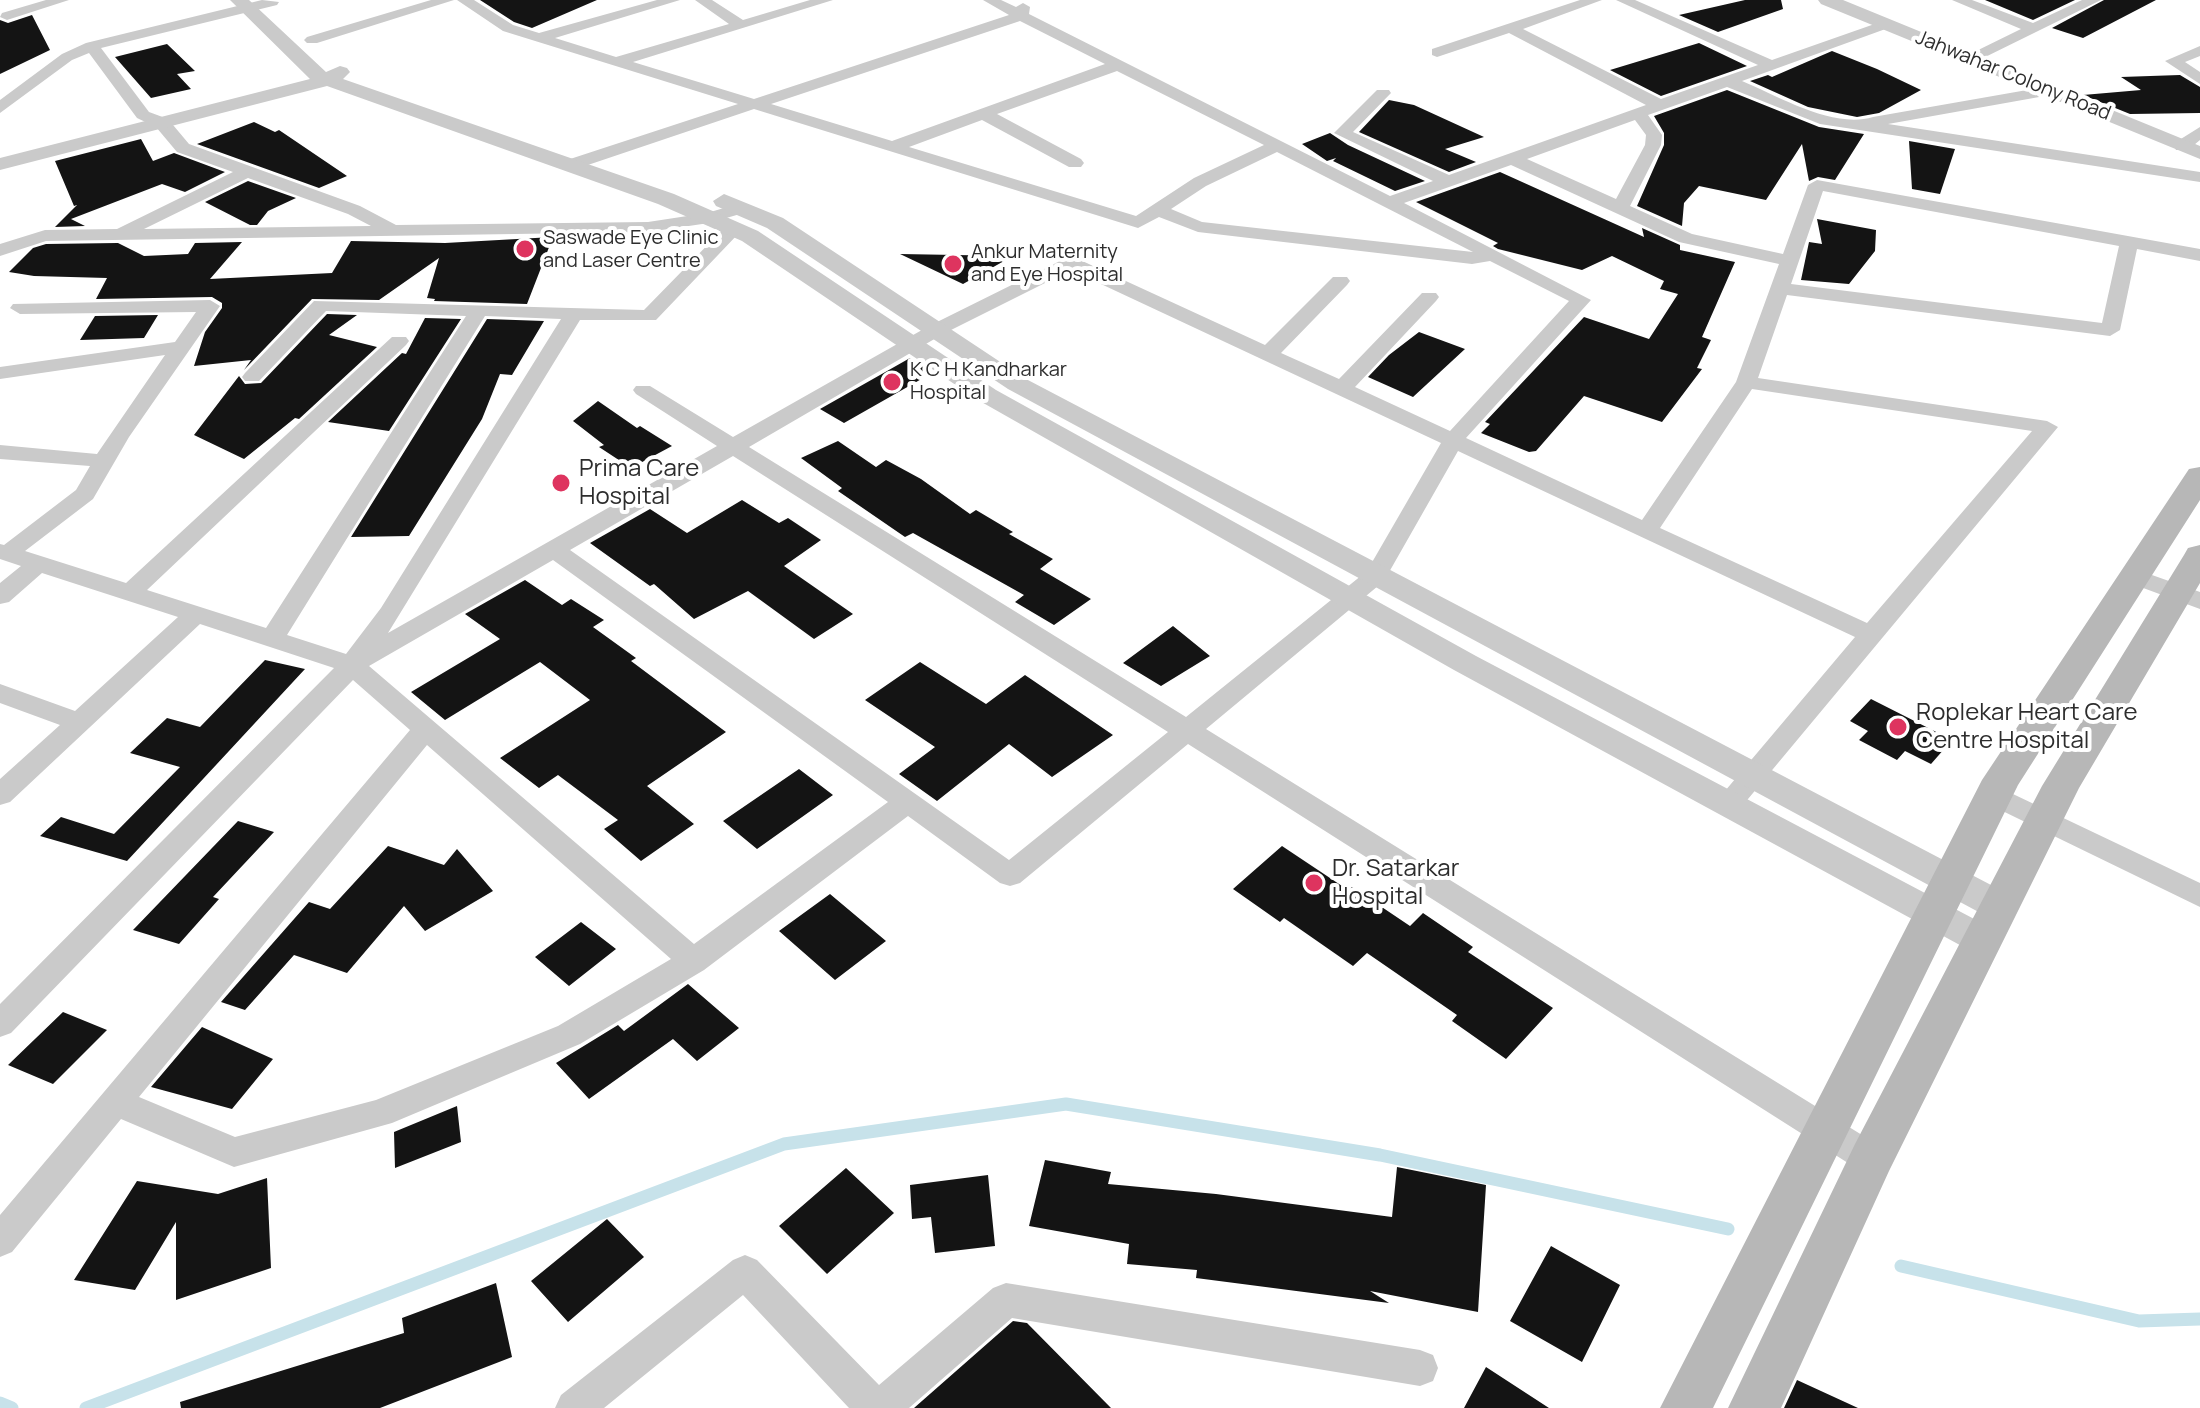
<!DOCTYPE html>
<html>
<head>
<meta charset="utf-8">
<style>
  body { margin:0 }
  canvas { display:block; background:#fff }
</style>
</head>
<body>
<canvas width="2200" height="1408"></canvas>
<script>
const c = document.querySelector('canvas').getContext('2d');
c.lineJoin = 'round';
function strokePath(path, color, width, dash) { c.strokeStyle = color; c.lineWidth = width; c.lineCap = dash ? 'butt' : 'round'; c.setLineDash(dash || []); c.stroke(path); }
function fill(path, color) { c.fillStyle = color; c.fill(path, 'evenodd'); }
function drawText(font, color, halo, rows, align = 'center') {
  c.font = font + ' Manrope,sans-serif'; c.lineWidth = 8; c.setLineDash([]); c.textBaseline = 'middle'; c.strokeStyle = halo; c.fillStyle = color; for (const [text, x, y, turn = 0] of rows) {
    c.save(); c.translate(x, y); c.rotate((+turn || 0) * Math.PI / 180); c.textAlign = isNaN(turn) ? turn : align; if (halo) c.strokeText(text, 0, 0); c.fillText(text, 0, 0); c.restore();
  }
}
strokePath(new Path2D(`
  M1901 1266 2139 1321 2200 1319
  M0 1403 12 1408
  M86 1408 784 1144 1066 1104 1380 1155 1728 1229`), '#c7e2ea', 13);
fill(new Path2D(`
  M480 0H597L532 28 514 22Z
  M1745 0H1781L1783 9 1718 32 1679 15Z
  M1985 0H2075L2033 20Z
  M2104 0H2156L2083 38 2052 28Z
  M32 15 50 50 0 74V20L8 23Z
  M1699 43 1747 66 1661 96 1610 70Z
  M167 44 195 71 177 74 191 89 151 98 115 57Z
  M1832 51 1877 69 1921 90 1879 113 1857 117 1808 107 1750 81 1768 75 1772 77Z
  M2180 75 2200 87V113L2130 114 2083 95 2141 90 2121 77Z
  M1727 90 1819 127 1864 134 1835 180 1818 177 1809 181 1802 144 1766 200 1699 186 1684 203 1682 226 1637 206 1664 145V133L1654 116Z
  M1389 100 1414 105 1484 137 1445 149 1476 162 1449 172 1359 132Z
  M254 122 275 132 279 130 347 176 319 188 197 144Z
  M1330 133 1348 145 1425 181 1395 191 1333 161 1336 158 1327 161 1302 144Z
  M141 139 153 161 174 153 225 172 185 192 162 184 71 219 85 226 55 227 77 205 74 206 55 161Z
  M1909 141 1955 149 1940 194 1912 189Z
  M1500 172 1644 237 1642 228 1680 245V250L1735 262 1702 337 1711 340 1697 368 1702 369 1662 422 1584 396 1536 451 1529 452 1481 433 1490 424 1485 422 1584 317 1649 339 1678 294 1660 289 1664 281 1612 256 1582 270 1498 249 1493 246 1498 243 1416 202Z
  M248 181 296 198 268 211 257 225H250L205 202Z
  M1817 219 1876 230 1875 251 1849 284 1801 280 1809 242 1822 244Z
  M553 237 527 304 434 301 435 299 427 298 439 258 379 300 312 299 244 370 251 360 194 366 205 332 222 308V303L212 297 96 299 107 278 34 276 9 272 33 248 46 244 118 243 144 256 188 254 195 243 242 242 210 279 332 273 351 241 445 243Z
  M900 254 1013 256 963 284Z
  M327 314 357 315 329 335 377 347 299 419 295 418 244 459 194 435 239 376 245 384 261 383Z
  M158 315 144 338 80 340 95 316Z
  M425 318 461 319 389 431 328 422 402 353 406 354Z
  M487 319 544 321 512 375 500 374 482 419 409 536 351 537Z
  M1419 332 1465 349 1413 397 1368 377 1389 355Z
  M910 358 932 373 844 423 820 409Z
  M598 401 637 428 640 426 672 446 631 468 599 447 604 445 573 421Z
  M838 441 876 467 886 460 921 479 970 514 976 510 1013 532 1009 534 1053 559 1040 569 1091 599 1054 625 1015 602 1024 595 913 533 905 537 838 491 842 488 801 458Z
  M742 500 779 523 788 518 821 540 784 566 853 614 814 639 748 591 694 619 654 584 650 586 590 543 650 509 687 533Z
  M525 580 562 605 571 599 604 620 593 627 636 658 631 661 726 732 647 786 694 824 641 861 604 829 618 820 558 775 539 788 500 758 590 700 540 662 445 720 411 692 500 639 465 614Z
  M1173 626 1210 656 1161 686 1123 663Z
  M265 660 305 669 127 861 40 836 61 817 114 834 180 767 130 753 167 718 200 727Z
  M920 662 986 704 1025 675 1113 735 1052 777 1009 744 937 801 899 774 935 747 865 700Z
  M1871 699 1952 740 1931 764 1905 751 1897 760 1859 740 1868 731 1850 721Z
  M799 769 833 795 757 849 723 821Z
  M238 821 274 832 213 897 219 899 179 944 133 930Z
  M388 846 444 865 457 849 493 891 425 931 404 906 347 973 294 955 245 1010 221 1002 309 902 330 909Z
  M1282 846 1348 890 1352 887 1410 926 1423 913 1473 947 1468 952 1553 1008 1506 1059 1452 1021 1457 1015 1367 953 1353 966 1284 918 1280 922 1233 889Z
  M830 894 886 941 835 980 779 931Z
  M581 922 616 949 569 986 535 957Z
  M688 984 739 1028 697 1061 673 1039 589 1099 556 1063 618 1025 624 1031Z
  M63 1012 107 1030 53 1084 8 1065Z
  M202 1027 273 1059 232 1109 151 1087Z
  M457 1106 461 1142 395 1168 394 1132Z
  M1045 1160 1111 1172 1108 1184 1216 1194 1392 1217 1397 1167 1486 1185 1478 1312 1370 1291 1389 1303 1196 1278 1197 1270 1127 1264 1129 1244 1029 1226Z
  M846 1168 894 1213 827 1274 779 1226Z
  M988 1175 995 1246 935 1253 931 1217 912 1219 910 1185Z
  M267 1178 271 1268 176 1300V1222L135 1290 74 1280 137 1181 218 1194Z
  M607 1219 644 1257 568 1322 531 1281Z
  M1551 1246 1620 1285 1582 1362 1510 1321Z
  M496 1283 512 1357 380 1408H181L180 1402 404 1333 402 1318Z
  M1013 1321 1027 1323 1111 1408H914Z
  M1486 1367 1549 1408H1464Z
  M1797 1380 1858 1408H1784Z`), '#141414');
fill(new Path2D(`
  M46 0H69L7 20 0 17 2 13Z
  M262 0 279 2 277 5 101 48 149 112 168 119 189 144 360 206 396 225 648 222 707 213 741 203 750 208 747 212 709 223 648 232 46 241 0 256V244L45 230 117 229 233 172 177 152 156 127 137 118 89 53 72 60 0 113V100L62 54 86 43ZM248 178 348 214 371 226 144 229Z
  M431 0H454L317 43H307L304 40 307 37Z
  M457 0H474L513 25 539 33 657 0H680L555 38 616 57 729 24 695 0H712L743 20 810 0H833L633 62 754 99 1009 15 983 0H1001L1016 7 1023 3 1030 7 1029 14 1390 196 1433 181 1334 133 1377 90H1389L1391 93 1353 132 1449 175 1646 105 1509 33 1437 57 1432 55V49L1580 0H1602L1523 29 1661 99 1758 65 1616 0H1635L1772 60 1886 20 1893 24 1891 27 1742 81C1780 97 1833 129 1873 117L2050 86 2056 88V94L1888 124 2200 172V182L1820 124 1727 87 1648 115 1662 135 1661 145 1630 206 1692 234 1783 254 1808 185 1817 180 2200 249V261L2137 249 2120 330 2110 336 1787 295 1758 378 2047 421 2058 427 1738 811 1728 814 1718 811 1714 804 1855 637 1458 451 1384 581 1206 729 1883 1148 1888 1159 1883 1170 1871 1174 1859 1170 1188 744 1020 883 1010 886 1000 883 908 816 704 970 580 1044 392 1123 234 1167 121 1119 12 1252 0 1257V1215L410 730 353 680 11 1033 0 1037V1004L334 668 200 624 10 802 0 805V779L60 725 0 703V684L75 711 178 617 42 573 9 602 0 604V583L21 566 0 559V544L4 545 76 490 90 466 0 459V445L97 454 165 355 0 379V367L175 342 196 312 20 314 10 308 13 304 210 300 220 306 129 437 93 499 25 551 126 583 392 337H406L409 341 406 345 147 590 266 628 466 316 326 311 259 381H245L242 377 245 373 314 301 644 310 727 225H739L742 229 739 233 656 320H580L388 633 717 446 636 394 633 390 636 386H650L733 437 929 326 1064 259H1078L1265 345 1333 277H1347L1350 281 1347 285 1281 353 1339 379 1422 293H1436L1439 297 1436 301 1355 387 1450 431 1569 301 1490 261 1472 264 1198 232 1159 217 1138 228 754 109 576 169H564L561 165 564 161 738 104 503 31ZM1020 21 1105 64 892 141 771 104ZM1117 71 1264 145 1194 178 1136 216 909 147 982 120 1069 167H1081L1084 163 1081 159 997 114ZM1635 120 1646 135 1645 145 1616 199 1527 159ZM1277 152 1473 252 1202 222 1171 209 1206 186ZM1511 165 1679 242 1779 264 1736 382 1642 520 1466 438 1591 300 1404 203ZM1823 191 2119 246 2102 323 1791 284ZM1071 270 1441 443 1367 571 1186 717 749 447 943 334ZM485 316 561 319 381 608 346 654 287 635ZM1752 389 2032 431 1867 623 1660 528ZM733 456 1168 732 1009 860 570 550ZM553 560 888 802 694 944 369 666ZM427 745 671 959 558 1026 376 1100 235 1137 139 1097Z
  M1952 0H1972L2033 23 2082 0H2101L1971 64 1963 59 1966 56 2021 29Z
  M2200 46V56L2185 62 2200 72V84L2165 61Z
  M2200 127V140L2188 150H2176L2174 146 2176 142Z
  M2135 569 2200 592V609L2127 582 2123 577 2127 572Z
  M1994 785 2200 883V907L1984 802 1980 795 1984 788Z
  M745 1255 757 1260 879 1385 993 1288 1006 1283 1420 1350 1433 1355 1438 1368 1433 1381 1420 1386 1012 1318 909 1408H849L743 1295 604 1408H555L561 1395 733 1260Z`), '#cacaca');
fill(new Path2D(`
  M230 0H249L326 72 340 66 347 68 350 72 343 79 674 194 758 231 996 390 1476 656 1995 930 2000 940 1995 950 1982 955 1969 950 1454 670 978 400 742 241 658 204 327 86 0 170V158L310 79Z
  M1818 0H1843L2200 146V159L1821 4Z
  M724 194 783 218 1026 379 2012 896 2017 906 2012 916 1999 920 1986 916 1008 389 767 228 716 206 713 201Z`), '#cacaca');
fill(new Path2D(`
  M2200 467V500L2018 785 1713 1408H1660L1982 780 2189 469Z
  M2200 545V583L2079 788 1889 1171 1781 1408H1728L1855 1144 2042 786 2184 555 2188 548Z`), '#b7b7b7');
for (const [x, y, r, color] of [
  [525,249,10,"#de345f"],
  [953,264,10,"#de345f"],
  [892,382,10,"#de345f"],
  [561,483,10,"#de345f"],
  [1898,727,10,"#de345f"],
  [1314,883,10,"#de345f"]
]) { const dot = new Path2D(); dot.arc(x, y, r, 0, 2 * Math.PI); c.fillStyle = color; c.fill(dot); strokePath(dot, '#fff', 3); }
drawText('20px', '#2d2d2d', '#fff', [
  ["Jahwahar Colony Road",2013,76,22]
]);
drawText('20px', '#2d2d2d', '#fff', [
  ["Saswade Eye Clinic",543,238],
  ["and Laser Centre",543,261],
  ["Ankur Maternity",971,252],
  ["and Eye Hospital",971,275],
  ["K C H Kandharkar",910,370],
  ["Hospital",910,393]
], 'left');
drawText('24px', '#2d2d2d', '#fff', [
  ["Prima Care",579,469],
  ["Hospital",579,497],
  ["Roplekar Heart Care",1916,713],
  ["Centre Hospital",1916,741],
  ["Dr. Satarkar",1332,869],
  ["Hospital",1332,897]
], 'left');
</script>
</body>
</html>
